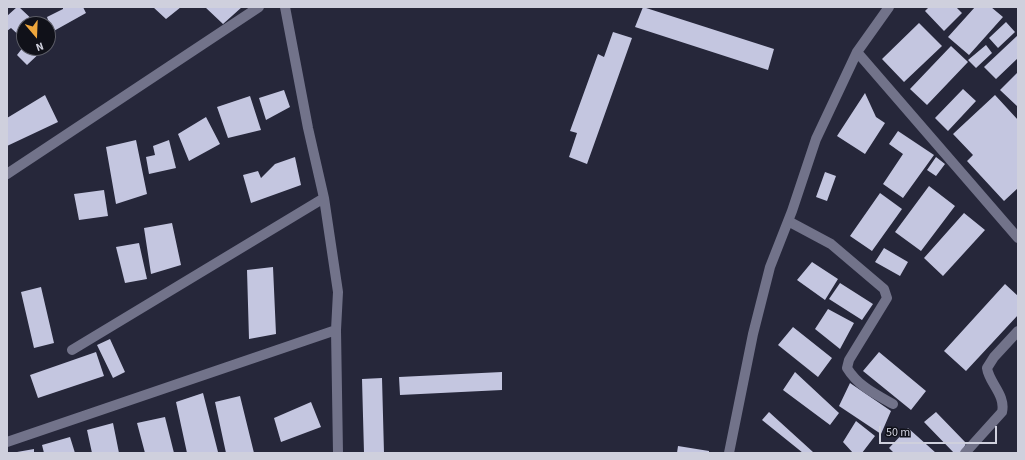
<!DOCTYPE html>
<html>
<head>
<meta charset="utf-8">
<style>
  body { margin:0 }
  #map { position:relative; width:1025px; height:460px; overflow:hidden; background:#26273a; font-family:"Source Sans 3",sans-serif }
  canvas { display:block }
  .frame { position:absolute; inset:0; border:8px solid #cfd0dd; pointer-events:none }
  .north { position:absolute; left:16px; top:16px; width:40px; height:40px; box-sizing:border-box; background:#101119; border:1px solid #5c5d67; border-radius:50%; rotate:161deg; font-size:11px; font-weight:700; line-height:16px; text-align:center; color:#cfd0dd }
  .north::after { content:''; display:block; margin:auto; width:14px; height:18px; background:#efa73d; clip-path:polygon(50% 0,100% 100%,50% 72%,0 100%) }
  .scale { position:absolute; left:879px; top:426px; width:118px; height:18px; box-sizing:border-box; border:2px solid #cfd0dd; border-top:0; padding-left:5px; font-size:12px; line-height:14px; white-space:nowrap; color:#cfd0dd; -webkit-text-stroke:3px #101119; paint-order:stroke }
</style>
</head>
<body>
<div id="map">
<canvas width="1025" height="460"></canvas>
<div class="frame"></div>
<div class="north">N</div>
<div class="scale">50 m</div>
</div>
<script>
const c = document.querySelector('canvas').getContext('2d');
c.lineJoin = 'round';
function fill(path, color) { c.fillStyle = color; c.fill(path, 'evenodd'); }
function strokePath(path, color, width, dash) { c.strokeStyle = color; c.lineWidth = width; c.lineCap = dash ? 'butt' : 'round'; c.setLineDash(dash || []); c.stroke(path); }
fill(new Path2D(`
  M17 7H19L37 24H24V40L11 28 7 31V16Z
  M63 7H83L86 13 52 32 47 17 63 9Z
  M153 7H181L166 19Z
  M205 7H242L223 24Z
  M643 7 774 49 768 70 635 27Z
  M929 7H956L962 13 944 31 925 11Z
  M975 7H991L1003 17 969 55 948 37Z
  M1006 22 1015 32 998 48 989 38Z
  M919 23 942 46 904 82 882 59Z
  M613 32 632 38 587 164 569 157 577 133 570 131 598 54 604 57Z
  M1018 35V58L996 79 984 67Z
  M986 45 992 53 976 68 968 60Z
  M24 46V48H45L27 65 17 55Z
  M951 46 968 62 927 105 910 89Z
  M1018 72V107L1000 90Z
  M963 89 976 101 948 131 935 118Z
  M284 90 290 107 266 120 259 98Z
  M865 93 876 117 885 123 865 154 837 136Z
  M45 95 58 122 7 146V118Z
  M995 95 1018 120V188L1004 201 967 161 973 155 953 134Z
  M250 96 261 130 228 138 217 107Z
  M206 117 220 144 189 161 178 134Z
  M898 131 934 155 903 198 883 184 903 154 889 144Z
  M136 140 147 194 116 204 106 147Z
  M169 140 176 168 149 174 146 157 155 155 153 146Z
  M295 157 301 185 251 203 243 175 258 171 261 178 275 164Z
  M936 157 945 164 936 176 927 170Z
  M825 172 836 176 827 201 816 197Z
  M929 186 955 206 921 251 895 232Z
  M104 190 108 216 79 220 74 194Z
  M880 193 902 209 872 251 850 236Z
  M964 213 985 230 943 276 924 258Z
  M172 223 181 265 151 274 144 228Z
  M139 243 147 279 125 283 116 247Z
  M884 248 908 262 900 276 875 262Z
  M812 262 838 279 825 300 797 280Z
  M273 267 276 334 249 339 247 270Z
  M840 283 873 304 862 320 829 299Z
  M1005 284 1018 296V315L966 371 944 351Z
  M41 287 54 343 34 348 21 292Z
  M828 309 854 323 840 349 815 329Z
  M793 327 832 358 818 377 778 345Z
  M110 339 125 372 113 378 97 345Z
  M96 352 104 376 38 398 30 375Z
  M879 352 926 391 911 410 863 371Z
  M502 372V390L400 395 399 377Z
  M795 372 839 413 830 425 783 390Z
  M382 378 384 453H364L362 379Z
  M850 383 891 411 881 434 839 406Z
  M203 393 218 452 187 453 176 402Z
  M240 396 254 453H226L215 402Z
  M311 402 321 427 281 442 274 418Z
  M769 412 813 452 803 453 762 420Z
  M936 412 966 443 962 453H954L924 422Z
  M165 417 174 453H145L137 423Z
  M856 421 875 436 862 453H853L843 442Z
  M113 423 119 453H92L87 430Z
  M908 428 936 453H894L889 448Z
  M70 437 75 453H44L42 445Z
  M678 446 709 451V453H677Z
  M34 449V453H17V452Z`), '#c4c6e0');
strokePath(new Path2D(`
  M285 7 308 128 324 198 338 292 336 330 338 453
  M857 52 1018 238
  M7 174 259 7
  M788 221 831 244 884 289 887 298 849 360 847 368C858 386 875 394 893 404
  M72 350 324 198
  M7 442 336 330
  M729 453 753 334 770 267 792 211 816 139 857 52 889 7
  M965 453 1002 412C1006 395 989 383 987 368L994 357 1018 331`), '#72738a', 10);
</script>
</body>
</html>
